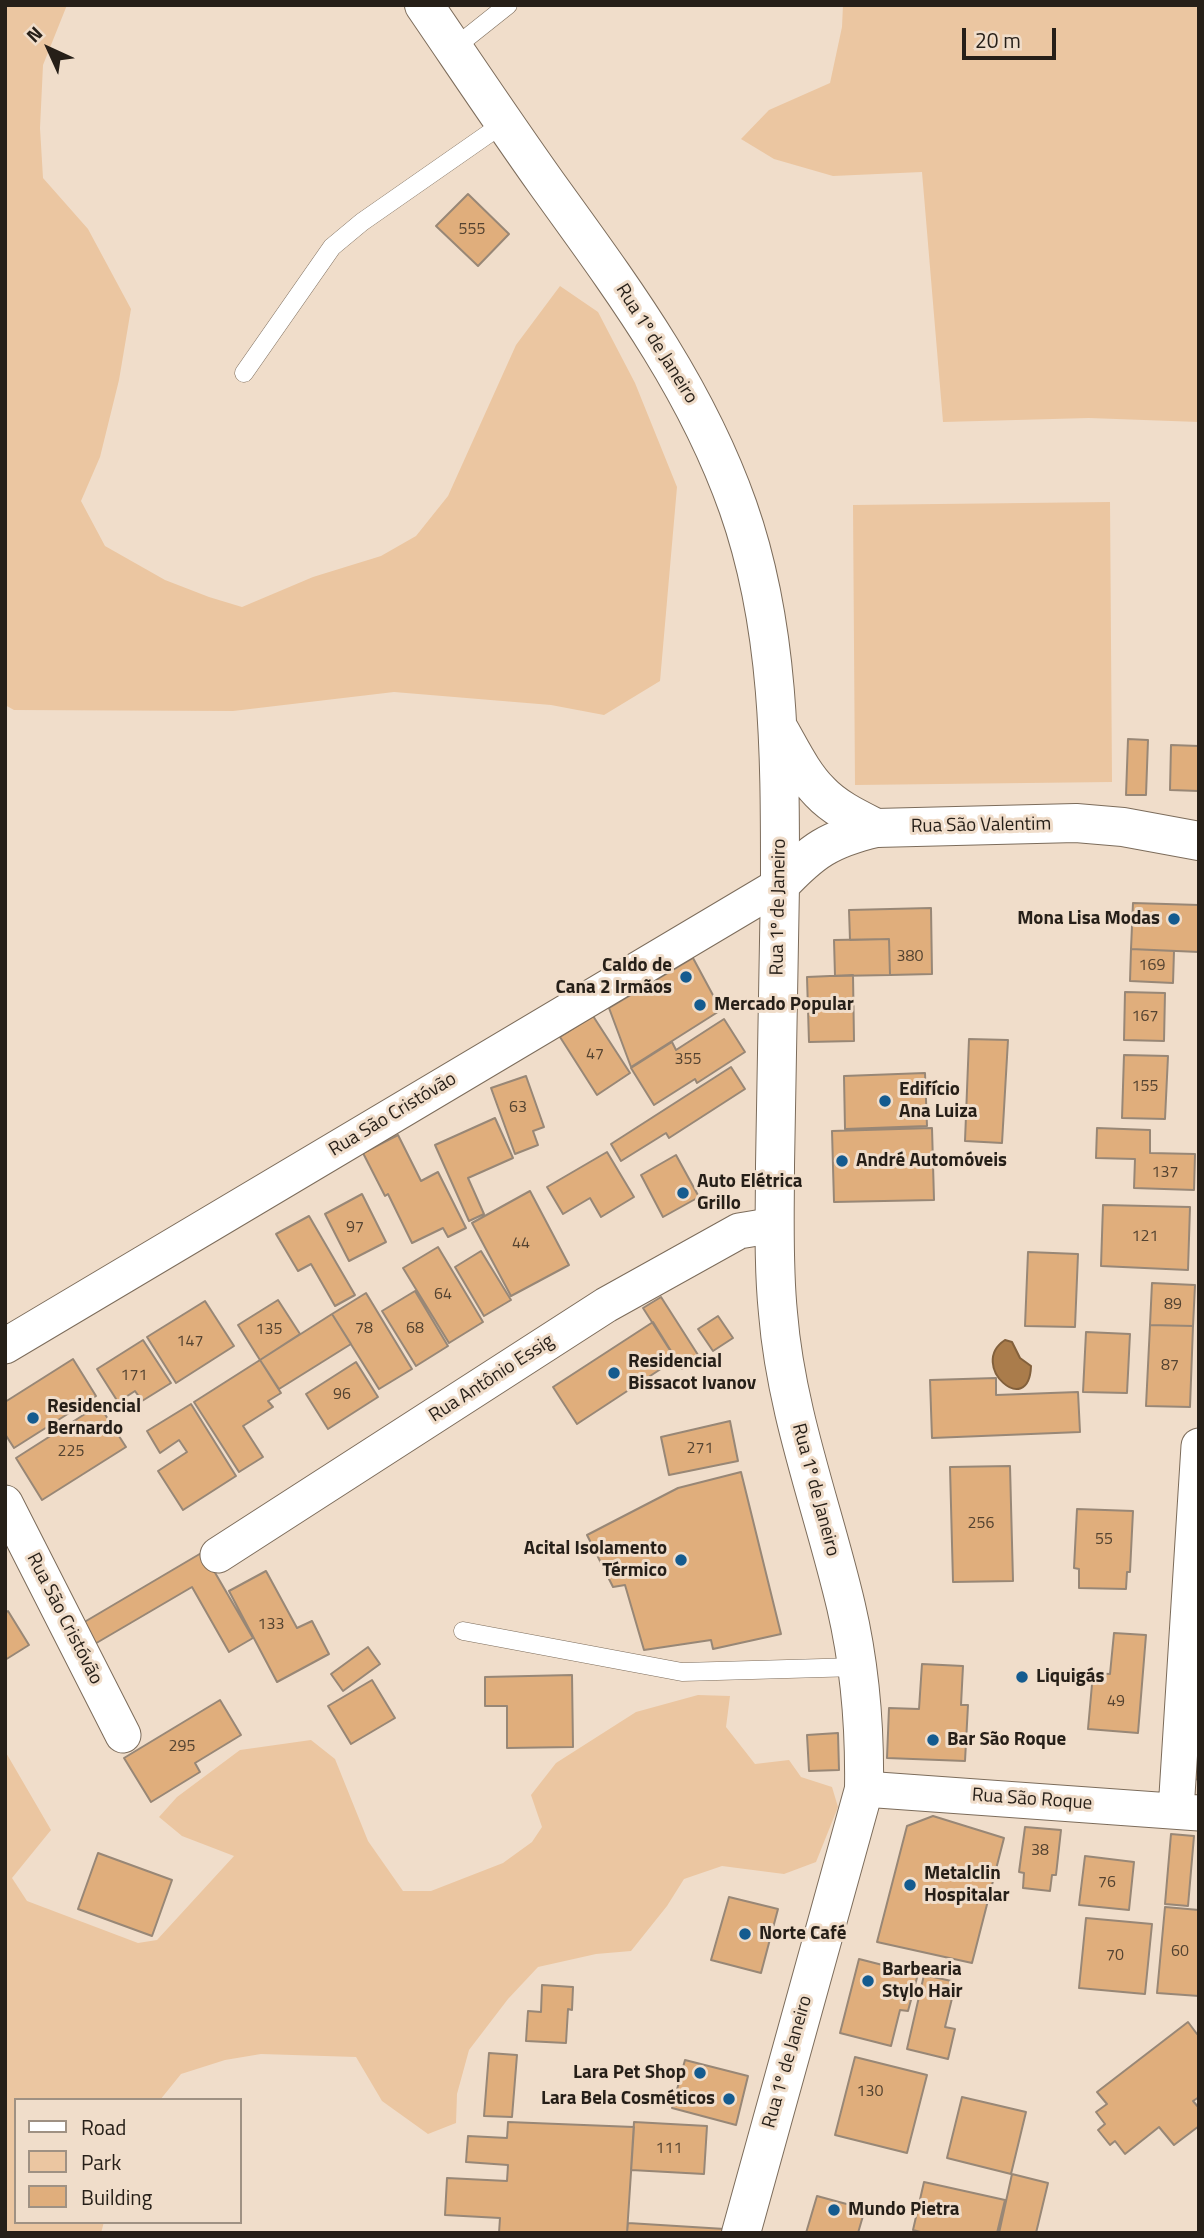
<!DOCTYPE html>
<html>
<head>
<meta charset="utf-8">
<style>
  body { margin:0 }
  #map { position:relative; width:1204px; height:2238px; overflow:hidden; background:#f0ddca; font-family:"Titillium Web",sans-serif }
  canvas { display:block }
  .frame { position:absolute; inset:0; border:7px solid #261f18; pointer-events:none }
  .legend { position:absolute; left:14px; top:2098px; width:228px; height:126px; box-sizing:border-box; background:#f0ddca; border:2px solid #9f9183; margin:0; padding:9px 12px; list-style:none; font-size:21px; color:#261f18 }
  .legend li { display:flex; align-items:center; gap:14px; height:35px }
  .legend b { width:35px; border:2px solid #9f9183 }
  .north { position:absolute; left:14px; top:14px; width:70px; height:70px; -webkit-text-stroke:5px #f0ddca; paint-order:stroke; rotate:315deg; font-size:19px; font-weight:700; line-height:28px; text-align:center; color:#261f18 }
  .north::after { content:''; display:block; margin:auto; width:24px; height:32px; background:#261f18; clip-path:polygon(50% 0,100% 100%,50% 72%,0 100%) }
  .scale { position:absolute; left:962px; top:28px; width:94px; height:32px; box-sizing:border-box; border:4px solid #261f18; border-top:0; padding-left:9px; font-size:21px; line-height:24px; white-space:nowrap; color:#261f18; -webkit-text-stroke:5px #f0ddca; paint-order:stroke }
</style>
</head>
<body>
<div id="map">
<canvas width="1204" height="2238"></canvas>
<div class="frame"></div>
<ul class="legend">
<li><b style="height:9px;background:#fff"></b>Road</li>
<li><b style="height:19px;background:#ebc6a1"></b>Park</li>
<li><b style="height:19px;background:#e0ae7c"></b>Building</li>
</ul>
<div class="north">N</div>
<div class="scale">20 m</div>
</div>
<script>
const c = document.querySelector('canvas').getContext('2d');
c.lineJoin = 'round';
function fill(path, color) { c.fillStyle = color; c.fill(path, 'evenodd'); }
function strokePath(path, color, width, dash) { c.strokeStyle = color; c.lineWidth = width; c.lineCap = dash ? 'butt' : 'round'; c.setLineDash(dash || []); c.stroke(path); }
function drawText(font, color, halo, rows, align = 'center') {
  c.font = font + ' "Titillium Web",sans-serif'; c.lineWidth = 6; c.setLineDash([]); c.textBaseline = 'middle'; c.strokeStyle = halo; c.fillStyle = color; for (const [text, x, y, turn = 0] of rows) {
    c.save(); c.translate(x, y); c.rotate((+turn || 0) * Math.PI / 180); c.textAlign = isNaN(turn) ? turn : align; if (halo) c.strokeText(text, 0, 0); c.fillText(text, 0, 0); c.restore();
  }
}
fill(new Path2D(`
  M5 5H67L43 65 40 128 43 178 88 229 131 309 119 380 100 457 81 501 105 546 165 580 209 597 242 607 313 577 381 556 416 536 448 496 516 345 560 286 598 312 635 383 677 487 660 681 604 715 551 705 394 692 233 711 14 710 5 705Z
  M843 5H1199V422L1089 418 943 422 922 172 833 176 774 159 741 139 769 110 830 83 842 27Z
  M1110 502 1112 782 855 785 853 505Z
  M698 1695 730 1696 726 1727 755 1764 789 1760 801 1777 832 1787 838 1807 816 1862 784 1874 722 1866 684 1879 667 1906 631 1951 596 1954 538 1967 508 1999 469 2050 457 2094 456 2123 428 2134 382 2101 356 2057 261 2054 225 2060 181 2074 160 2100H16V2222H104L101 2233H5V1751L51 1830 12 1878 27 1901 138 1943 157 1940 234 1856 182 1836 159 1817 177 1797 240 1750 311 1740 335 1759 368 1841 403 1891H431L503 1863 532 1842 542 1827 531 1795 556 1763 636 1712Z`), '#ebc6a1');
const water = new Path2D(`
  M1005 1340 1012 1342 1020 1358 1031 1366C1029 1420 967 1365 1005 1340Z`);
fill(water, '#aa7c4b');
strokePath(water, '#82603c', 2);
const building = new Path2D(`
  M468 194 509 234 478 266 436 226Z
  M1128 739 1148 740 1146 795H1126Z
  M1171 745 1199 746V791L1170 790Z
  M1133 903 1199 905V952L1131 949Z
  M931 908 932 974 890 975 889 939 850 940 849 910Z
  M889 939 890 975 835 976 834 940Z
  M1131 949 1174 951 1173 983 1130 981Z
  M693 958 721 1010 631 1067 609 1008Z
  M853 975 854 1041 809 1042 807 977Z
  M1125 992 1165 993 1164 1041 1124 1040Z
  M593 1016 630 1073 597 1095 560 1037Z
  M724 1019 745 1052 697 1083 695 1079 654 1105 631 1068 672 1042 676 1050Z
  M969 1039 1008 1040 1002 1143 965 1141Z
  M1124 1055 1168 1056 1165 1119 1122 1118Z
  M731 1067 745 1089 669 1138 666 1133 621 1161 611 1144Z
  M925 1073 927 1126 845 1129 844 1076Z
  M526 1076 544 1127 533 1131 538 1145 515 1154 491 1088Z
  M495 1118 513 1158 468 1178 484 1214 469 1221 435 1145Z
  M932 1128 934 1200 834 1202 832 1131Z
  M1097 1128 1150 1130V1153L1195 1154 1194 1190 1134 1188 1135 1159 1096 1158Z
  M398 1135 421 1181 438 1172 466 1228 448 1237 443 1228 412 1243 388 1194 385 1196 363 1153Z
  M607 1152 634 1197 601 1217 590 1198 563 1214 547 1187Z
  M676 1155 699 1197 663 1217 641 1175Z
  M530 1191 569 1265 511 1296 472 1223Z
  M362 1194 386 1242 349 1261 325 1214Z
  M1103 1205 1190 1207 1188 1270 1101 1266Z
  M309 1216 355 1295 335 1306 311 1264 298 1271 276 1234Z
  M438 1247 483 1322 449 1343 403 1268Z
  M481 1251 511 1300 484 1316 455 1267Z
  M1028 1252 1078 1254 1075 1327 1025 1326Z
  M1152 1283 1195 1285 1193 1326 1150 1325Z
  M415 1291 448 1346 416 1366 382 1311Z
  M366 1293 412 1369 379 1389 332 1314Z
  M661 1297 700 1358 682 1369 643 1308Z
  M278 1300 300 1334 260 1360 238 1325Z
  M205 1301 234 1346 176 1383 147 1337Z
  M332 1314 351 1344 279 1389 260 1360Z
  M718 1316 733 1338 713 1351 698 1329Z
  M653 1322 676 1359 577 1424 553 1387Z
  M1150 1325 1193 1326 1190 1407 1146 1406Z
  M1086 1332 1130 1334 1127 1393 1083 1392Z
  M143 1340 171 1383 142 1401 135 1391 118 1402 97 1369Z
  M73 1359 96 1396 14 1448 5 1434V1402Z
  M260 1360 281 1393 268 1401 273 1407 243 1426 263 1457 239 1472 194 1402Z
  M356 1362 378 1397 328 1429 306 1394Z
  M996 1378V1395L1078 1392 1080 1432 932 1438 930 1380Z
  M191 1404 236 1476 183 1510 158 1471 187 1452 179 1440 160 1453 147 1431Z
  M99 1405 126 1447 42 1500 16 1458Z
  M730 1421 738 1461 669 1475 661 1437Z
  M1010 1466 1013 1581 953 1582 950 1467Z
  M741 1472 781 1634 713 1649 711 1640 644 1650 625 1585 613 1587 587 1535 678 1488Z
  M1077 1509 1133 1511 1130 1572H1127L1126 1589 1079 1588V1569L1074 1568Z
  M203 1552 253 1638 229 1652 192 1587 93 1645 81 1624Z
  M266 1571 297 1628 312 1621 329 1654 277 1682 229 1591Z
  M8 1611 29 1645 5 1660V1613Z
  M1114 1633 1146 1635 1138 1733 1088 1729 1093 1673 1110 1674Z
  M368 1647 380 1664 343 1691 331 1674Z
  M922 1664 963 1666 961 1705H968L965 1761 887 1758 889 1708 919 1709Z
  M572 1675 573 1747 507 1748V1706H485V1677Z
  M372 1680 395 1718 351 1744 328 1706Z
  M220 1700 241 1735 195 1763 200 1772 151 1802 124 1758Z
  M838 1733 839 1770 809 1771 807 1735Z
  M1199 1737V1780L1195 1779Z
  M933 1816 1004 1838 972 1963 877 1942 907 1826Z
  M1025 1827 1061 1830 1056 1875H1052L1050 1891 1023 1888 1024 1873 1019 1872Z
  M1171 1834 1194 1836 1188 1906 1165 1904Z
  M98 1853 172 1880 152 1936 78 1909Z
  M1085 1856 1134 1862 1129 1910 1079 1905Z
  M729 1897 778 1909 761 1973 711 1960Z
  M1165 1907 1199 1910V1996L1157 1993Z
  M1086 1918 1152 1924 1145 1994 1079 1988Z
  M859 1959 918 1974 908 2011 900 2010 891 2046 840 2033Z
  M924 1975 956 1982 945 2027 955 2029 948 2059 907 2049Z
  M542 1985 573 1987 572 2010 568 2009 566 2043 526 2041 528 2011 541 2012Z
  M1188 2022 1197 2034 1199 2033V2097L1193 2101 1199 2108V2126L1174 2145 1159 2127 1125 2154 1115 2141 1110 2145 1098 2130 1105 2124 1096 2112 1107 2104 1097 2092Z
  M489 2053 517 2055 512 2117 484 2116Z
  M855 2057 927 2075 907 2153 835 2135Z
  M685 2060 748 2076 736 2125 672 2108Z
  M962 2097 1026 2112 1011 2174 947 2158Z
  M508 2122 634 2127 627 2233H499L500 2218 445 2215 447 2178 507 2181 508 2165 466 2162 468 2136 507 2138Z
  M634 2122 707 2126 704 2174 631 2170Z
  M1012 2174 1048 2183 1036 2233H999Z
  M924 2182 1005 2200 997 2233H924L913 2230Z
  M817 2196 865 2209 858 2233H806Z
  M628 2223 725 2229 724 2233H627Z`);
fill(building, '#e0ae7c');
strokePath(building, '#988776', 2);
const service = new Path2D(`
  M454 48 508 5
  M244 373 332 247 362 222 504 123
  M463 1631 682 1672 858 1667`);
const minor = new Path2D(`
  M5 1346 780 885
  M5 1503 123 1735
  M218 1555 606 1305 739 1231 775 1225
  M864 1789 1199 1813
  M1176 1811 1199 1446`);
const tertiary = new Path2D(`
  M424 5C465 65 505 125 547 184 622 288 695 385 738 507 781 629 780 758 780 885
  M780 731C792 752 803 775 820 792 835 808 856 818 876 828`);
const primary = new Path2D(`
  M741 2233 864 1789C865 1727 860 1666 846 1606 823 1508 786 1413 778 1313 773 1264 775 1214 775 1165 776 1071 779 978 780 885 812 851 829 839 876 828L1076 823 1123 827 1199 841`);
strokePath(service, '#7c6c5b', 19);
strokePath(minor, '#7c6c5b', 37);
strokePath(tertiary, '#7c6c5b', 40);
strokePath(primary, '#7c6c5b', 40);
strokePath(service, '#fff', 18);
strokePath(minor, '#fff', 35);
strokePath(tertiary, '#fff', 38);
strokePath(primary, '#fff', 38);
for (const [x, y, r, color] of [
  [1174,919,7,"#145b8f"],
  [686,977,7,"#145b8f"],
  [700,1005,7,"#145b8f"],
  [885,1101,7,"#145b8f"],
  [842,1161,7,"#145b8f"],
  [683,1193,7,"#145b8f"],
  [614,1373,7,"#145b8f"],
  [33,1418,7,"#145b8f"],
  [681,1560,7,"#145b8f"],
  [1022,1677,7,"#145b8f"],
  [933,1740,7,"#145b8f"],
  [910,1885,7,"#145b8f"],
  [745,1934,7,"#145b8f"],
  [868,1981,7,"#145b8f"],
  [700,2073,7,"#145b8f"],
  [729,2099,7,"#145b8f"],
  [834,2210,7,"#145b8f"]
]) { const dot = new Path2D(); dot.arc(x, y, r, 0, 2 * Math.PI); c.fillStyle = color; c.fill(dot); strokePath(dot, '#f0ddca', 2.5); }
drawText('16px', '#544331', null, [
  ["555",472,230],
  ["380",910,957],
  ["169",1152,966],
  ["167",1145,1017],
  ["47",595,1055],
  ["355",688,1060],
  ["155",1145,1087],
  ["63",518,1108],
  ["137",1165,1173],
  ["97",355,1228],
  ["121",1145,1237],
  ["44",521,1244],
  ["64",443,1295],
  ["89",1173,1305],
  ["78",364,1329],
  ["68",415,1329],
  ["135",269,1330],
  ["147",190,1342],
  ["87",1170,1366],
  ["171",134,1376],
  ["96",342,1395],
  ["271",700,1449],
  ["225",71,1452],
  ["256",981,1524],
  ["55",1104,1540],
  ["133",271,1625],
  ["49",1116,1702],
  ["295",182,1747],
  ["38",1040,1851],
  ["76",1107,1883],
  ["60",1180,1952],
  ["70",1115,1956],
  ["130",870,2092],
  ["111",669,2149]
]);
drawText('19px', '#261f18', '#f0ddca', [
  ["Rua 1º de Janeiro",656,344,58],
  ["Rua São Valentim",981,826,-1],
  ["Rua 1º de Janeiro",779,907,-89],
  ["Rua São Cristóvão",393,1115,-31],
  ["Rua Antônio Essig",492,1379,-33],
  ["Rua 1º de Janeiro",815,1490,75],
  ["Rua São Cristóvão",64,1619,63],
  ["Rua São Roque",1032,1800,4],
  ["Rua 1º de Janeiro",788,2062,-74]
]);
drawText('bold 19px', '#261f18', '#f0ddca', [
  ["Mona Lisa Modas",1160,919,"right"],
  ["Caldo de",672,966,"right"],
  ["Cana 2 Irmãos",672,988,"right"],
  ["Mercado Popular",714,1005],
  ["Edifício",899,1090],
  ["Ana Luiza",899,1112],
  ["André Automóveis",856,1161],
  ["Auto Elétrica",697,1182],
  ["Grillo",697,1204],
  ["Residencial",628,1362],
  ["Bissacot Ivanov",628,1384],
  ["Residencial",47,1407],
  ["Bernardo",47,1429],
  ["Acital Isolamento",667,1549,"right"],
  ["Térmico",667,1571,"right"],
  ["Liquigás",1036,1677],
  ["Bar São Roque",947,1740],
  ["Metalclin",924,1874],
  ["Hospitalar",924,1896],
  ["Norte Café",759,1934],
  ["Barbearia",882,1970],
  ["Stylo Hair",882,1992],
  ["Lara Pet Shop",686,2073,"right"],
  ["Lara Bela Cosméticos",715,2099,"right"],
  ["Mundo Pietra",848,2210]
], 'left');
</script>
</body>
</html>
